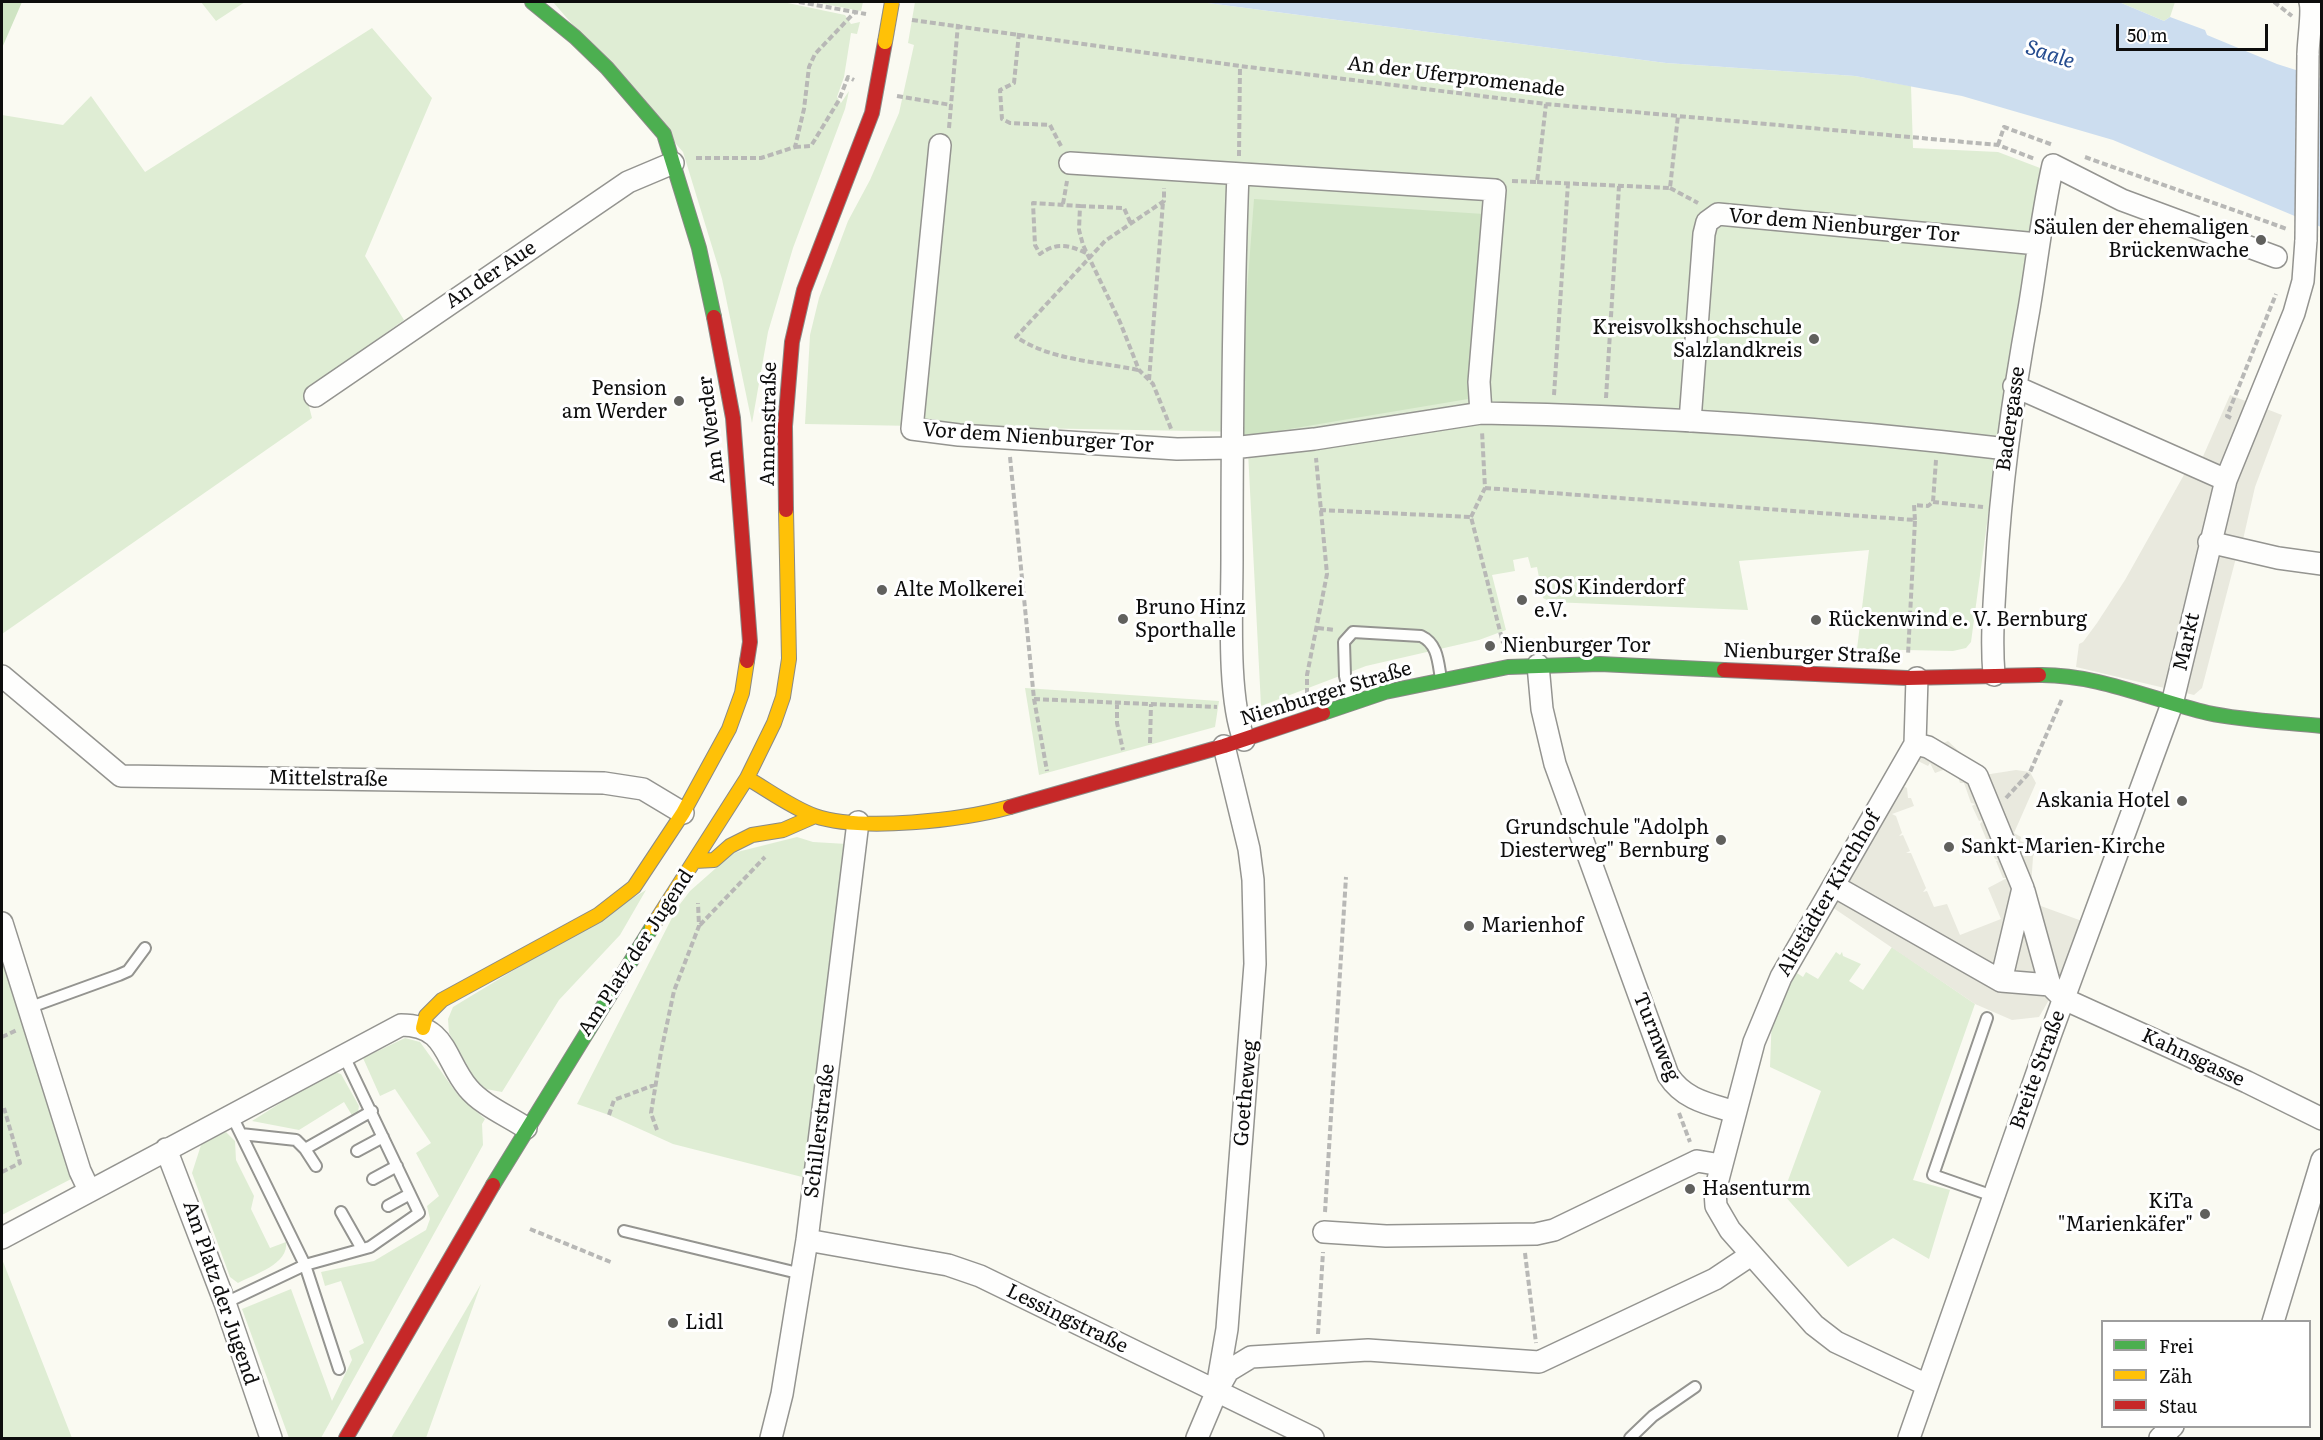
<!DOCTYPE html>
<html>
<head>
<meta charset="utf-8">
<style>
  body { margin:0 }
  #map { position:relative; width:2323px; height:1440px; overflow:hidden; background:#fafaf2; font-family:Literata,serif }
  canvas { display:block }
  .frame { position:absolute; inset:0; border:3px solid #0d0d0d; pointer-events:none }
  .legend { position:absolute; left:2101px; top:1320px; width:210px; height:108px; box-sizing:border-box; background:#fff; border:2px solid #9e9e9e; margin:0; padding:8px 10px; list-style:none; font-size:18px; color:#0d0d0d }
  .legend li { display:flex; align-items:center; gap:12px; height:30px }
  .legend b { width:30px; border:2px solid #9e9e9e }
  .scale { position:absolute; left:2116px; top:24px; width:152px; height:27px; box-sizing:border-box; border:3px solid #0d0d0d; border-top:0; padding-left:8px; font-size:18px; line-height:21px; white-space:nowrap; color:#0d0d0d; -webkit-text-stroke:4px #fff; paint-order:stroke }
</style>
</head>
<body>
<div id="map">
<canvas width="2323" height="1440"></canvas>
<div class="frame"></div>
<ul class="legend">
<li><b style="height:8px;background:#4caf50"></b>Frei</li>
<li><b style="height:8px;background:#ffc107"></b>Zäh</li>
<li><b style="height:8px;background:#c62828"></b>Stau</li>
</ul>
<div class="scale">50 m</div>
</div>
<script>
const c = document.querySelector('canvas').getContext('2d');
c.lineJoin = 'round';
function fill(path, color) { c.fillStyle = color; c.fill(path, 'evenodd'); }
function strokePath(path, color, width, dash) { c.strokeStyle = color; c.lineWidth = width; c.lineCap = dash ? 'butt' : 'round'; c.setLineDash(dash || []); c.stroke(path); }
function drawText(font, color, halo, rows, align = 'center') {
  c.font = font + ' Literata,serif'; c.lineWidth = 6; c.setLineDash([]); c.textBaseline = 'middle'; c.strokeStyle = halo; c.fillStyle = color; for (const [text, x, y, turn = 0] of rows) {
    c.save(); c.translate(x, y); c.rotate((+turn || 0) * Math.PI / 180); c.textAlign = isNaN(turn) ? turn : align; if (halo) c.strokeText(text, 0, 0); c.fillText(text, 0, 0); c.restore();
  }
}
fill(new Path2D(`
  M201 2H245L216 21Z
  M553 2H783L845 15 851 24 860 22 857 34 851 33 844 77 837 97 841 103 849 91 845 109 793 248 768 332 752 423 722 279 683 152Z
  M814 2H863L861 11Z
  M915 2H1200L1666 63 1855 76 1911 86 1913 148 1998 152 2040 168 2004 397 1971 642 1966 648 1953 651 1857 649 1869 550 1739 561 1748 610 1551 602 1543 598 1537 567 1531 568 1528 557 1513 560 1515 571 1492 575 1506 630 1479 640 1366 666 1261 706 1247 432 805 424 810 335 819 298 848 221 870 180 899 113 914 45 908 43Z
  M2119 2H2175L2170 17 2164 21Z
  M372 28 432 98 365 256 404 320 305 391 312 418 2 634V115L63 125 91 96 145 172Z
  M1025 688 1219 701 1215 727 1039 775Z
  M797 837 813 842 847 844 810 1179 673 1144 609 1115 577 1104 677 908 690 891 733 853Z
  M646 890 620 935 559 1000 502 1092 486 1089 476 1081 449 1033 448 1019 453 1007Z
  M1892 947 1975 1004 1913 1180 1950 1190 1929 1259 1893 1238 1848 1267 1783 1194 1821 1091 1770 1067 1772 1013 1797 973 1803 977 1806 972 1818 979 1836 952 1840 955 1842 952 1843 956 1861 964 1849 981 1863 990Z
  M2 953 73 1178 2 1215Z
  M405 1038 420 1042 458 1095 485 1119 482 1124 483 1145 321 1438H289L242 1309 291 1289 332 1401 352 1360 349 1351 364 1343 341 1281 325 1286 321 1272 374 1261 426 1230 430 1219 427 1206 439 1196 416 1153 431 1143 395 1089 380 1096 363 1058Z
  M331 1071 341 1074 359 1106 358 1112 353 1117 344 1102 299 1130 252 1121Z
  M226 1132 235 1141 236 1160 254 1196 251 1209 270 1248 286 1242C289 1264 255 1274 238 1283L230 1277 192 1173 202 1142Z
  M2 1259 72 1438H2Z
  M481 1284 426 1438H391Z`), '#dfedd4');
fill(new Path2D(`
  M2 2H22L2 48Z
  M1254 199 1484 214 1468 399 1236 438Z`), '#cfe4c3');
fill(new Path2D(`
  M2230 395 2282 415 2255 487 2242 544 2237 554 2202 688 2194 695 2076 667 2079 644 2083 642 2097 623 2125 580 2185 473 2201 461Z
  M1948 741 1984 775 2016 770 2030 772 2036 783 2014 833 2021 837 2020 841 2032 846 2034 842 2039 843 2033 857 2030 902 2082 921 2066 971 2039 1017 2012 1020 1975 1004 1832 907 1911 757ZM1918 761 1928 766 1930 763 1935 773 1951 767 1960 777H1958L1960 783H1964L1971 803 1975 804 1972 806 1979 821 1983 820 1980 824 1987 841H1991L1988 843 1995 859 1999 860 1996 861 2003 878H2007L1988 888 2001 919 1960 935 1947 904 1934 907 1927 891 1923 892 1926 888 1911 853H1906L1910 851 1903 835 1899 836 1902 833 1896 816 1892 814 1914 806 1911 798H1908L1907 788 1903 786 1906 785 1905 777 1912 767 1918 764Z`), '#e9e9de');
fill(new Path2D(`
  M1200 2H2119L2164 21 2170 17 2205 30 2207 35 2277 64 2321 78V227L2113 140 1962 96 1855 76 1666 63Z`), '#ccddef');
const lane = new Path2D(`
  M1351 700 1345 676 1344 642 1353 632 1421 636C1438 644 1438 662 1441 679
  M28 1008 119 975 128 971 145 948
  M1987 1018 1933 1175 1993 1196
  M232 1116 305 1265 339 1369
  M241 1134 296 1140 305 1149
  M357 1151 383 1137
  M316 1166 305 1149 372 1111
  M373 1179 397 1166
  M388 1206 410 1194
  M341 1212 362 1249
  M624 1231 802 1274
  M225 1303 305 1265 370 1247 419 1213 343 1054
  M1630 1438 1653 1416 1695 1387`);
const street = new Path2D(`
  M2308 55C2308 41 2313 12 2310 2
  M940 145 912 429 959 435 1177 449 1232 448 1314 439 1481 413
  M1070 163 1495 190 1479 382 1481 413C1656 416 1832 428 2007 449
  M1238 174C1233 302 1232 431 1232 559 1232 609 1227 695 1244 740
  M2014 386 2226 480
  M315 396 628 182 673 163
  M1690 421 1704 234 1707 222 1718 214 2038 244
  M2209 542 2278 558 2322 564
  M1538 665 1542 709 1555 764 1668 1075C1684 1100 1709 1104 1735 1112
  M1994 675C1991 640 1994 606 1996 571 2001 482 2013 396 2029 309 2037 261 2042 213 2053 165L2122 200 2276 257
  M2 676 121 776 604 783 643 789 683 813
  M1917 678 1915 744 1781 977 1754 1042 1715 1191 1716 1206 1730 1230 1814 1325 1836 1342 1927 1385
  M1834 886 2001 981 2023 888 1977 776 1928 747 1915 744
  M2024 891 2050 985 2064 999 2247 1082 2322 1119
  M2 923 80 1171 89 1190
  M2001 981 2050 985
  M166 1149 225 1303 271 1438
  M1324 1232 1386 1236 1536 1234 1554 1230 1697 1161 1721 1165
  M2 1238 401 1025C447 1025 444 1059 468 1088 482 1105 508 1116 526 1128
  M807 1240 948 1265 980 1276 1313 1438
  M2273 1322 2322 1160
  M1219 1387 1228 1371 1251 1357 1368 1350 1539 1362 1715 1279 1751 1255
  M771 1438 782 1394 807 1240 858 822
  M1197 1438 1216 1393 1227 1329 1255 964 1253 880 1249 849 1224 746
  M1909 1438 2050 1036 2172 704 2226 480 2294 313 2303 281 2306 240
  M2160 1438 2173 1426`);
const fast = new Path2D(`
  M532 2 575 37 607 68 664 134 699 248 714 317
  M2039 675C2097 674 2152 700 2208 713 2245 721 2285 722 2322 726
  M1323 713 1385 692 1508 667 1600 664 1724 670
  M493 1185 652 927`);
const slow = new Path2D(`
  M747 778C768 790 792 808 815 816 862 832 962 820 1010 807
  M695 861 714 860 730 846 752 835 783 830 815 816
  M652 927 747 778 774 723 783 697 789 659 786 510
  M423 1028 426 1016 442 1000 598 915 634 887 683 813 729 729 742 693 747 661`);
const jam = new Path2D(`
  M714 317 733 418 750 642 747 661
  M786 510 785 426 792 342 804 290 872 113 885 42
  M1724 670 1907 678 2039 675
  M1010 807 1224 746 1323 713
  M346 1438 493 1185`);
strokePath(lane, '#949490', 14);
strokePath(street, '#949490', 24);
strokePath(fast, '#8a8a87', 16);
strokePath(slow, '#8a8a87', 16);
strokePath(jam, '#8a8a87', 16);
strokePath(new Path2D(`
  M799 2 866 14
  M2274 2 2292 16
  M912 20 1240 66 1546 104 1998 145 2035 159
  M1019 33 1014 83 1000 90 1002 119 1010 123 1050 125 1061 146
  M897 96 951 105
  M949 128 958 24
  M1998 145 2004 127 2053 145
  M795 147 811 146 839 100 848 77 854 80
  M1239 156 1240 66
  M2085 157 2287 229
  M696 158H761L795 147 804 109 809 67 815 54 854 13
  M1512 181 1537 182 1546 104
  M1537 182 1670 188 1678 116
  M1670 188 1698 203
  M1063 204 1067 181
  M1080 206 1124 208 1131 224
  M1086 253C1069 245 1056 242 1040 254L1035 245 1033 203 1080 206 1079 230 1083 245 1120 322 1139 370 1153 384 1172 431
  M1138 370C1096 361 1053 361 1016 337L1105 241 1164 201V188
  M1149 380 1163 202
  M1554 395 1568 183
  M1606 398 1619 186
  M2231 418 2227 416 2276 294
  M1010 457 1034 699 1047 771
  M1485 488 1915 520 1908 655
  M1933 502 1983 507
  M1320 510 1471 517 1503 643
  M1471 517 1485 488 1482 431
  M1915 520 1914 505 1928 506 1933 502 1936 460
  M1318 628 1335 630
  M1307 694V675L1327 574 1316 458
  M1034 699 1217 707
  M1117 703V723L1123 750
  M1150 743 1151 704
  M2006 798 2030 772 2062 699
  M700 925 765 857
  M2 1037 17 1030
  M1679 1113 1690 1142
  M609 1115 614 1100 657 1084
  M657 1130 651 1113 661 1052 674 991 699 926 698 903
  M2 1172 20 1163 4 1108
  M1325 1212 1346 877
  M530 1229 613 1263
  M1525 1253 1536 1343
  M1318 1334 1323 1252`), '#b8b8b6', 4, [6, 3]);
strokePath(lane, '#fefefd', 10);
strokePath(street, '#fefefd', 21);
strokePath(fast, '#4caf50', 14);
strokePath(slow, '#ffc107', 14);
strokePath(jam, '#c62828', 14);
const streetBridge = new Path2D(`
  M2306 240 2308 55`);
const slowBridge = new Path2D(`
  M885 42 892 2`);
strokePath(streetBridge, '#949490', 24, []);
strokePath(slowBridge, '#8a8a87', 16, []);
strokePath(streetBridge, '#fefefd', 21);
strokePath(slowBridge, '#ffc107', 14);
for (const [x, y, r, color] of [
  [2261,240,6,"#60605d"],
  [1814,339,6,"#60605d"],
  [679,401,6,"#60605d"],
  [882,590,6,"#60605d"],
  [1522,600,6,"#60605d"],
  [1123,619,6,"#60605d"],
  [1816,620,6,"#60605d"],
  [1490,646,6,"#60605d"],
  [2182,801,6,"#60605d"],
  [1721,840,6,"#60605d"],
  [1949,847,6,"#60605d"],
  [1469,926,6,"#60605d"],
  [1690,1189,6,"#60605d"],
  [2205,1214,6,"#60605d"],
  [673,1323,6,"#60605d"]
]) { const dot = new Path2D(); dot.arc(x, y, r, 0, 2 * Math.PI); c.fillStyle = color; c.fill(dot); strokePath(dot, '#fff', 2); }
drawText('20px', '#0d0d0d', '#fff', [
  ["An der Uferpromenade",1456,77,7],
  ["Vor dem Nienburger Tor",1844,226,5],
  ["An der Aue",491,275,-34],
  ["Badergasse",2011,419,-82],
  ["Annenstraße",769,424,-89],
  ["Am Werder",712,430,-97],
  ["Vor dem Nienburger Tor",1038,438,4],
  ["Markt",2187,642,-77],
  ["Nienburger Straße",1812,654,2],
  ["Nienburger Straße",1326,694,-17],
  ["Mittelstraße",328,779,1],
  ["Altstädter Kirchhof",1829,894,-60],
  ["Am Platz der Jugend",636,953,-57],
  ["Turmweg",1656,1037,68],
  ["Kahnsgasse",2193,1058,25],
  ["Breite Straße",2038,1070,-70],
  ["Goetheweg",1246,1093,-85],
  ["Schillerstraße",820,1131,-83],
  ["Am Platz der Jugend",220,1293,71],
  ["Lessingstraße",1067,1319,26]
]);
drawText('20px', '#0d0d0d', '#fff', [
  ["Säulen der ehemaligen",2249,228,"right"],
  ["Brückenwache",2249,251,"right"],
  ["Kreisvolkshochschule",1802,328,"right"],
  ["Salzlandkreis",1802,351,"right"],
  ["Pension",667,389,"right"],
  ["am Werder",667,412,"right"],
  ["SOS Kinderdorf",1534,588],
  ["e.V.",1534,611],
  ["Alte Molkerei",894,590],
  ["Bruno Hinz",1135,608],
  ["Sporthalle",1135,631],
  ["Rückenwind e. V. Bernburg",1828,620],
  ["Nienburger Tor",1502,646],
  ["Askania Hotel",2170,801,"right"],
  ["Grundschule \"Adolph",1709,828,"right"],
  ["Diesterweg\" Bernburg",1709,851,"right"],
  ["Sankt-Marien-Kirche",1961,847],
  ["Marienhof",1481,926],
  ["Hasenturm",1702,1189],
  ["KiTa",2193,1202,"right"],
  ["\"Marienkäfer\"",2193,1225,"right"],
  ["Lidl",685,1323]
], 'left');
drawText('italic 21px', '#254c8f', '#fff', [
  ["Saale",2050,55,18]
]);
</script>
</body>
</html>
